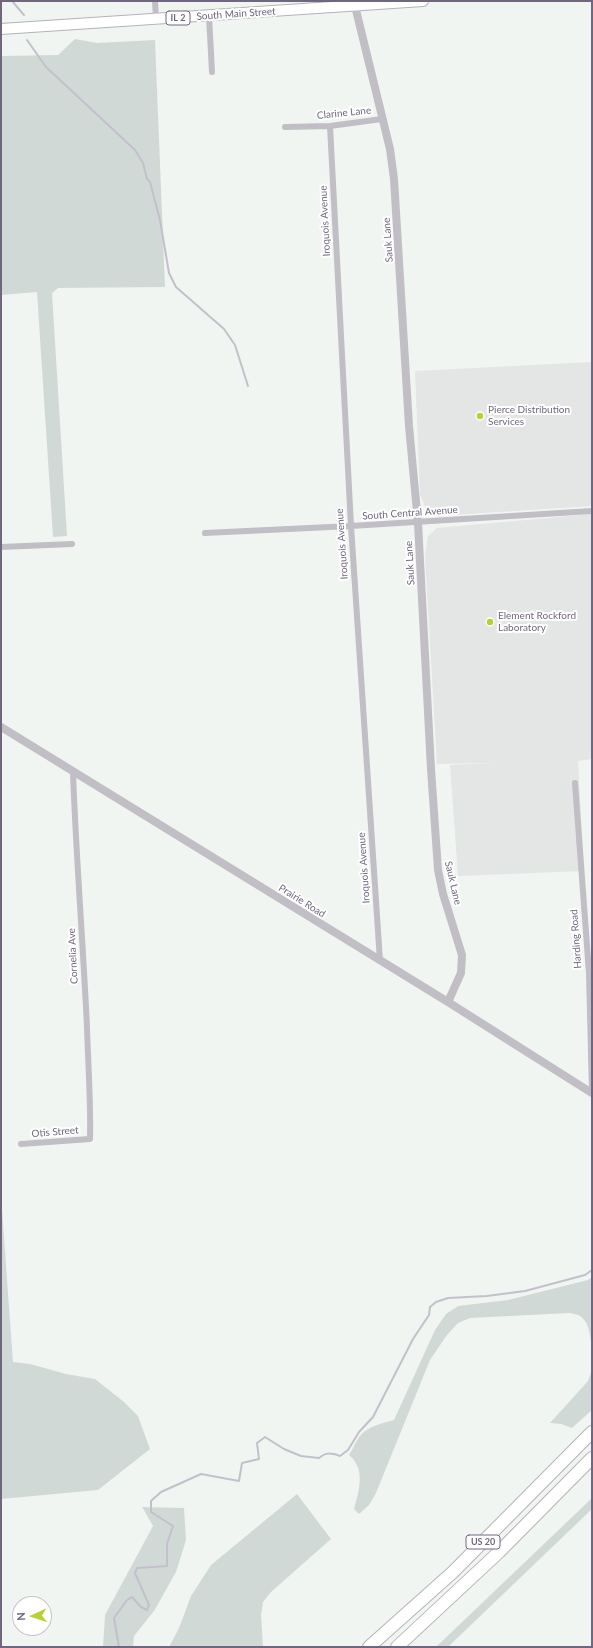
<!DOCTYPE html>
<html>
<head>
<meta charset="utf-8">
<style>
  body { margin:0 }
  #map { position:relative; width:593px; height:1648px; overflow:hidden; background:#f1f5f1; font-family:Lato,sans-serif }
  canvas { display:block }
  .frame { position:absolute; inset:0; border:2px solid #70677f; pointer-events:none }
  .north { position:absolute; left:12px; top:1596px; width:40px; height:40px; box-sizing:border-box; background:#fff; border:1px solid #c6c2cc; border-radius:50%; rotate:267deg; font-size:11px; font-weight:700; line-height:16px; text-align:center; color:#70677f }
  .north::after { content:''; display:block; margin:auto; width:14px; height:18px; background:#b6d135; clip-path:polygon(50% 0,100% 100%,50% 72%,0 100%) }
</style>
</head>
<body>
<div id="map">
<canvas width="593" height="1648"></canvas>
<div class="frame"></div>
<div class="north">N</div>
</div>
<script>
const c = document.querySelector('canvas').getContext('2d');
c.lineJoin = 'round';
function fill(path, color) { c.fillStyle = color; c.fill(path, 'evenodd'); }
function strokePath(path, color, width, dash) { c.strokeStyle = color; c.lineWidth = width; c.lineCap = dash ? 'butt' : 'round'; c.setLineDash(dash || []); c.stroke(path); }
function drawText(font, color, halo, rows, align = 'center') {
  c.font = font + ' Lato,sans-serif'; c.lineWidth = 4; c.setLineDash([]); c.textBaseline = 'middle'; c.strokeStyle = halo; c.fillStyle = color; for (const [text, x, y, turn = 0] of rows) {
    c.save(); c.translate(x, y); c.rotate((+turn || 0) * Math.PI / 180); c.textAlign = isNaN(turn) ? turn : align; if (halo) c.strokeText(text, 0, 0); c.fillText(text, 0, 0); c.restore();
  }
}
fill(new Path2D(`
  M592 362V506L454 515H436L425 506 420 495 415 371Z
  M592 514V759L578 761 584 871 458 876 450 765 493 763 437 764 425 556 428 536 437 528Z`), '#e4e5e5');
fill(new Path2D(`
  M75 39 97 43 155 40 165 287 58 288 52 293 67 536 53 537 37 292 1 295V56L58 55Z
  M1 1196 13 1362 30 1364 66 1374 95 1379 124 1402 138 1416 150 1449 98 1490 1 1499Z
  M592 1277V1355C591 1343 591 1323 580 1316 577 1314 573 1314 570 1313L470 1318 458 1323 447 1335 430 1360 376 1493 369 1505 359 1514 354 1509C359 1491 366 1469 349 1455 353 1449 356 1441 360 1436 368 1426 383 1423 394 1420L435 1330 446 1314 458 1306 508 1300 588 1280Z
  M592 1370V1410L572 1428 561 1424 550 1423 588 1381Z
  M297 1494 331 1539 271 1592 263 1602 261 1615 263 1647H169L179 1628 191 1596 211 1565Z
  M591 1499 592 1509 449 1646 436 1647Z
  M142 1507 184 1508 186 1540 176 1572 154 1611 134 1636 133 1647H103L105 1615 153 1526Z`), '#d1d9d6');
strokePath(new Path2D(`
  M12 1 24 15
  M27 40 46 67 135 150 143 163 147 179 150 182 160 220 169 273 176 287 224 329 235 345 248 386
  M119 1647 114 1618 127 1600 132 1597 141 1607 147 1610 149 1605 135 1573 137 1568 167 1566V1544L173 1526 151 1512V1501L161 1492 201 1474 239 1481 242 1463 259 1459 257 1443 265 1437 284 1449 301 1456 319 1458C326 1452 331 1453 340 1456L348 1450 359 1432 373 1417 413 1339 429 1315 430 1307 436 1302 448 1298 487 1296 525 1291 585 1275 592 1270`), '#c3c0cc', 2);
const primary = new Path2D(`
  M1 29 423 1`);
const motorway = new Path2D(`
  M369 1647 453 1572 592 1432
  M397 1647 499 1552 592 1458`);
strokePath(primary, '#b4b2b9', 12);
strokePath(motorway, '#b5b3b9', 14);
strokePath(new Path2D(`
  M155 1 156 19
  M209 16 212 72
  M330 126 351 526 380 961
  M285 127 330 126 382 119
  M205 533 351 526 592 511
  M1 547 72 544
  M575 783 589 973 592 1093
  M21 1144 90 1139C91 1101 88 1064 87 1027 83 942 76 857 73 772`), '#c1bec5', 6);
strokePath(new Path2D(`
  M355 6 390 149 394 179 409 426 418 523 431 769 438 870 443 894 462 955 461 973 448 1002
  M1 727 448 1002 592 1093`), '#c1bec5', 8);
strokePath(primary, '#fff', 10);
strokePath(motorway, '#fff', 12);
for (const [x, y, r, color] of [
  [480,416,4,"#b6d135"],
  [490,622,4,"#b6d135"]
]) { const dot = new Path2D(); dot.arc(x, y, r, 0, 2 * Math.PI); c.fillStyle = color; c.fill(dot); strokePath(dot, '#fff', 1.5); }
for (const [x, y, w] of [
  [178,18,24],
  [483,1542,34]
]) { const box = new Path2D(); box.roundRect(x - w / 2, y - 7, w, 14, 3); c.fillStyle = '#fff'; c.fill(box); strokePath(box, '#70677f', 1); }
drawText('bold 9px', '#70677f', null, [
  ["IL 2",178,18],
  ["US 20",483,1542]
]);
drawText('10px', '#70677f', '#fff', [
  ["South Main Street",236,14,-4],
  ["Clarine Lane",344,113,-6],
  ["Iroquois Avenue",325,221,-93],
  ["Sauk Lane",388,240,-94],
  ["South Central Avenue",410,513,-4],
  ["Iroquois Avenue",342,544,-94],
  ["Sauk Lane",410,563,-93],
  ["Iroquois Avenue",364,868,-94],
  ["Sauk Lane",453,883,77],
  ["Prairie Road",302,901,32],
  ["Harding Road",576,939,-94],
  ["Cornelia Ave",73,956,-93],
  ["Otis Street",55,1132,-5]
]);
drawText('10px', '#70677f', '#fff', [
  ["Pierce Distribution",488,410],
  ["Services",488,422],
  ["Element Rockford",498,616],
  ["Laboratory",498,628]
], 'left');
</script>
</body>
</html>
